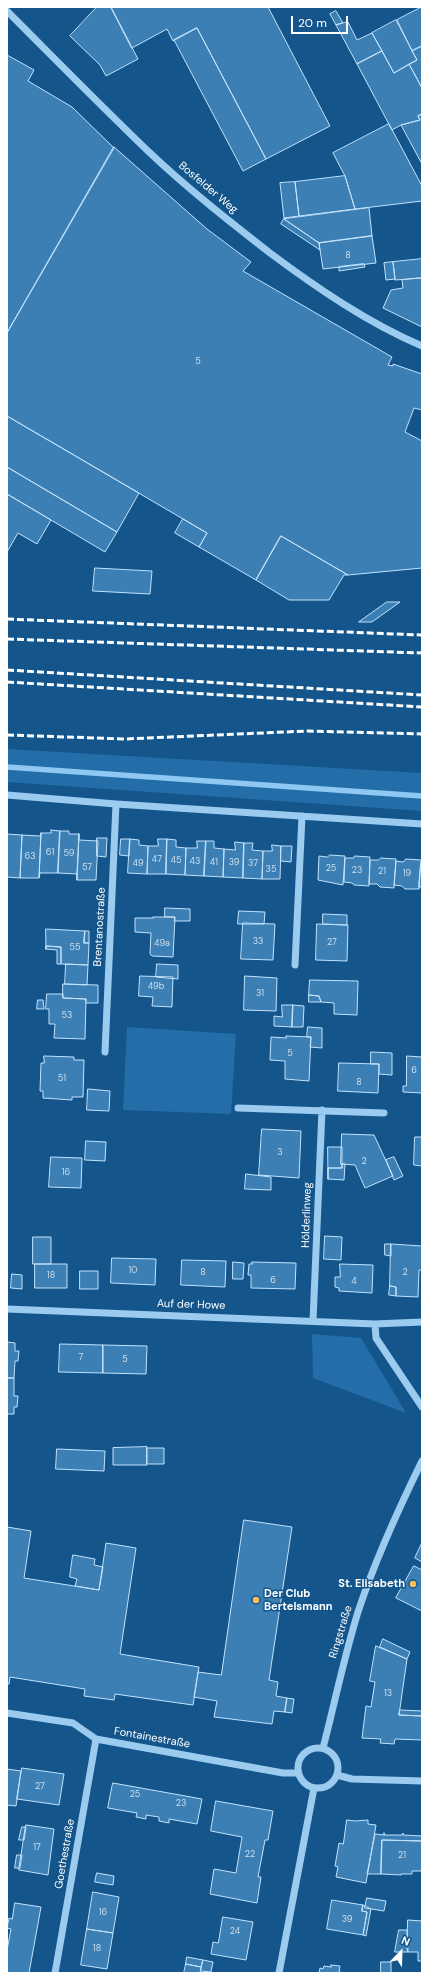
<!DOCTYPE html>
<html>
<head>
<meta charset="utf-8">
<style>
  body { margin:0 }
  #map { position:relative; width:429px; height:1980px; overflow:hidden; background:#14558b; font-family:"DM Sans",sans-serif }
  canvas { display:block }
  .frame { position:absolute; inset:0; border:8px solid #fff; pointer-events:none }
  .north { position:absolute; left:381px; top:1932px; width:40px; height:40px; -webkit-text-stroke:3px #14558b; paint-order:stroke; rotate:23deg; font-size:11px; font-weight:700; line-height:16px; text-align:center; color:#fff }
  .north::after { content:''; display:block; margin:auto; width:14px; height:18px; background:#fff; clip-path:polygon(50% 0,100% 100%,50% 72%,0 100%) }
  .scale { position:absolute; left:291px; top:16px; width:57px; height:18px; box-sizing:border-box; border:2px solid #fff; border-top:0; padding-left:5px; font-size:12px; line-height:14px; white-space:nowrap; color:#fff; -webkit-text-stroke:3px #14558b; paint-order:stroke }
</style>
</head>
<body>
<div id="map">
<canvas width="429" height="1980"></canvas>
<div class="frame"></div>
<div class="north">N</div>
<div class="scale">20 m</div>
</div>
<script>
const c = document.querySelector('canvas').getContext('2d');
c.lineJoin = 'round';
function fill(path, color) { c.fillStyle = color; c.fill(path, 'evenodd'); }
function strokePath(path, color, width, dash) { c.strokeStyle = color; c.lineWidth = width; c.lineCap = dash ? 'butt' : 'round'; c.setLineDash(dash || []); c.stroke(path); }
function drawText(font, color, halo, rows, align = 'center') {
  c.font = font + ' "DM Sans",sans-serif'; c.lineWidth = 3; c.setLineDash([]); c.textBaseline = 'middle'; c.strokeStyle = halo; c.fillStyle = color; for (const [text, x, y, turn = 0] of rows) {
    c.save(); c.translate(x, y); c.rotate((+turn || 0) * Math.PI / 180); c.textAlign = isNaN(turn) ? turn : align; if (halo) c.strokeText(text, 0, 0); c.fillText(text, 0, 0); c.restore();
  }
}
fill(new Path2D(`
  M7 749 422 773V811L7 782Z
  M127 1027 236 1034 231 1114 123 1110Z
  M312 1334 361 1338 406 1413 313 1378Z`), '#236ea8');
strokePath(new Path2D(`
  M7 767 422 796`), '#8ec8f3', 5.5);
const building = new Path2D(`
  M97 7H111L138 59 106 76 100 65 70 36Z
  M111 7H268L330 126 266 159 197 28 173 41 167 29 132 48Z
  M422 7V46L412 51 397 20Z
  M336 11 343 23 336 25 330 14Z
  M396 20 417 60 394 73 372 33Z
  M348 22 357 40 372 33 382 51 357 64 336 25Z
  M197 28 266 159 243 171 174 40Z
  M422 46V88L409 64 417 60 412 51Z
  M382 51 394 73 409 64 422 88V114L418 116 420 120 401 125 392 130 357 64Z
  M7 55 34 70 28 81 72 107 114 148 7 333Z
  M422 114V164L401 125 420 120 418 116Z
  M389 124 422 186V201L355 209 345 176 333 153Z
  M114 147 207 229 251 262 243 271 392 357 388 365 393 366V364L422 374V410L414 408 405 432 422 441V568L348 575 281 536 256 580 199 547 207 533 7 416V333Z
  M345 176 355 209 299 216 295 182Z
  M295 182 299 216 284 218 280 183Z
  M369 208 372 236 319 243 284 219Z
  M284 219 319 243 320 250 281 224Z
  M372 236 376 263 323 269 319 243Z
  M422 259V278L395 280 393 262Z
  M393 262 395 279 386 280 384 263Z
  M364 264 365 267 339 271V267Z
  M422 278V327L383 308 391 290 403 288 402 280Z
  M7 416 139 493 117 532 7 467Z
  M7 467 117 532 105 552 7 494Z
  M7 494 51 520 37 544 18 533 7 552Z
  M183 519 207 533 199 547 175 533Z
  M281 536 348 575H344L329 600H289L256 580Z
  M95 568 152 571 150 594 93 591Z
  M387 602H400L372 622H359Z
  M51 830 60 831 58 873H40L39 878 41 833H51Z
  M60 831H69V834H79L77 880V874L58 873Z
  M41 833 39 878H20L22 835 40 836Z
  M7 834 22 835 20 878 7 877Z
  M79 834V840L98 841 96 880H77Z
  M97 838H107L106 857 97 856Z
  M121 839H130L129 856 120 855Z
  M130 839 139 840V845L148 846 147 874 128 873Z
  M158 839H167L166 874H147L148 846H158Z
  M167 839 176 840V847L186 848 185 875 166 874Z
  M197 841H206L204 876 185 875 186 848H197Z
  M206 841H214V848L224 849 223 877 204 876Z
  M235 842 244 843 243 878 223 877 224 849 235 850Z
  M244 843H253L252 850 263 851 262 879 243 878Z
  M272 845 281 846 280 879H262L263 851H272Z
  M281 846H292L291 862 281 861Z
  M330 855 345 856 343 885 318 880 319 856 327 857Z
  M355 856 370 857 369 886 354 885 352 883 344 882 345 858H353Z
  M381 858 396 859 394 888 380 887 377 884H369L370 860H378Z
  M406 859 421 860 419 889H405L402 886 394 885 396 861 403 862Z
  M421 863H422V887H419Z
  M165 908 190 909V921H174L175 917H165Z
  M239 911 265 912 264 924H238Z
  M323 914 347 915V925L323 924Z
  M153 917H175L173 957 152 956 150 954 151 933 135 932V918H153Z
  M243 923 275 924 273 960 241 959Z
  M317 924 348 925 347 961 316 960Z
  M46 929 85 931 84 943H89L88 965 61 964V947L46 946V949Z
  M85 931H89V943H84Z
  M46 946 61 947V964H57V950L46 949Z
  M66 964 88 965 87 985 65 984Z
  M157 964 178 965V979L156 977Z
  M140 976 173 977 172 1007 152 1006 153 997 139 996Z
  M245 976 277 978 276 1011 244 1010Z
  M310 980 358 981 357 1015 334 1014V1003L321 1002 319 996 309 995Z
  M63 984 98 985V1003H86V999L63 998Z
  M47 994H63V998L86 999 85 1039 54 1038 55 1024H49V1009H46Z
  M309 995 319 996 321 1002H309Z
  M38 1000H43L44 1009H37Z
  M282 1005H293L292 1027 274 1026V1016L282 1017Z
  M293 1005 304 1006 303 1027H292Z
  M308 1027 322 1028V1048L310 1047 311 1037H307Z
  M286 1036 311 1037 309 1081 285 1079V1061L270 1060 271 1037 286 1038Z
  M371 1052 392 1053V1075L379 1074V1064H371Z
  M44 1056 74 1057V1060H84L83 1097H72V1100L43 1098V1091H40L41 1063H44Z
  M407 1056 422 1057V1093L403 1092V1086H406Z
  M339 1063 379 1064 378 1093 338 1091Z
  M88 1089 110 1091 109 1111 87 1110Z
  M262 1129 301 1131 299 1178 259 1175Z
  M342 1134 374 1135 393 1176 365 1188 355 1165 341 1164Z
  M415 1137H422V1166L414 1165Z
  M86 1141 106 1142 105 1161 85 1160Z
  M328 1147H342V1168H328V1179Z
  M51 1157 82 1158 81 1188 49 1187Z
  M394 1157 403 1176 394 1180 386 1160Z
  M342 1164H345L344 1180 328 1179V1168H342Z
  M246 1174 271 1177V1190L245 1189Z
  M325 1236 342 1237 341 1260 324 1259Z
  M33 1237H51V1264H33Z
  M385 1244H391V1256L385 1255Z
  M391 1244 422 1246V1270H419L418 1297 396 1296V1287L390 1286Z
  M112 1258 156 1259 155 1285 111 1283Z
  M182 1260 226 1261 225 1287 181 1285Z
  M233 1262 244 1263 243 1279H233Z
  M252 1262 296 1263 295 1289 251 1288V1275H248L249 1264H252Z
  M35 1264H67V1288H35Z
  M340 1264 373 1265 372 1293 339 1291V1288L335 1287V1277H340Z
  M80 1271H98V1289H80Z
  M12 1274 22 1275V1289L11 1288Z
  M390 1286 396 1287V1296L389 1295Z
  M7 1342 15 1343V1351H19L18 1361H15L14 1378H7Z
  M60 1344 103 1345V1373L59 1372Z
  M103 1345 147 1346 146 1374 103 1373Z
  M7 1378H14V1396H18L17 1407H14V1414H7Z
  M147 1447V1465H113V1448Z
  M147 1448H164V1464H147Z
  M57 1449 105 1451 104 1471 56 1469Z
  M244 1520 292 1527 269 1680 278 1682 276 1696 287 1698 285 1712 274 1711 272 1724 214 1717 217 1701 194 1697 198 1672 221 1675Z
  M7 1527 31 1531 24 1578 99 1590 106 1543 136 1548 120 1654 199 1667 193 1705 115 1694 114 1700 84 1696 85 1689 10 1677 9 1684H7Z
  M422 1543V1562L415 1558Z
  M73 1555 95 1559 94 1565 103 1567 99 1590 75 1586 77 1579 70 1577Z
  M414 1566 422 1570V1611L396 1598Z
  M383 1639 410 1652 407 1659 380 1647Z
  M376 1646 407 1659 399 1715 422 1716V1740L395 1739 394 1744 380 1743 381 1739 362 1738 366 1706 371 1707 375 1682 370 1681Z
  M287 1698 294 1699 292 1713 285 1712Z
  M400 1710 422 1711V1716L399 1715Z
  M22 1768 64 1774 59 1805 17 1799Z
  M7 1769 21 1771 16 1806 7 1805Z
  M113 1783 202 1799 197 1824 169 1819V1823L159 1821V1817L146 1815V1819L136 1817 137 1813 108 1808Z
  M216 1801 273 1811 268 1840H265L258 1877H261L257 1903 210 1894 214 1869 236 1873 242 1837 211 1831Z
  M347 1820 355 1821 368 1820V1824L376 1825 366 1883 336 1877 338 1867 335 1866 339 1843 343 1844Z
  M26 1825 54 1829 48 1875 19 1870Z
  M22 1827H26L24 1840H19Z
  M384 1833V1835H402L403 1833V1835L422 1836V1841L382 1840 381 1874H367L375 1834 384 1835Z
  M382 1840 422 1841V1871H412V1874H401V1875L381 1874Z
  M17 1855H22L20 1868H15Z
  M97 1873 114 1876 113 1885 95 1882Z
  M93 1892 119 1897 113 1933 87 1929Z
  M367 1898 386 1901 384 1911 365 1908Z
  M332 1900 363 1905 362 1911 367 1912 363 1935 327 1929Z
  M15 1903 41 1907 29 1973H7V1950L11 1929 7 1928 9 1918 12 1919Z
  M363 1905 371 1909 366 1936 363 1935 367 1912 362 1911Z
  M223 1917 253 1922 246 1960 211 1954 213 1942 218 1943Z
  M408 1920 422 1921V1961H418V1952H408L407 1949Z
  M87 1929 113 1933 107 1969 81 1965Z
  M399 1930H407L408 1952H395Z
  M187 1957 203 1960 201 1967 186 1964Z
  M203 1960 213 1962 211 1972 201 1971Z
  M381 1962H391V1973H381Z
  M186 1964 201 1967 200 1973H184Z
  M331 1965 340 1966 339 1972 345 1973H319L320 1968 323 1969 324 1966 331 1967Z`);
fill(building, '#3c7fb4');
strokePath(building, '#c2e3fc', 1);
strokePath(new Path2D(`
  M7 11C54 58 101 106 149 152 187 188 229 221 270 253 317 288 368 323 422 346
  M7 795 116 804 422 824
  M295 965 302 816
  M105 1052 116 804
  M238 1108 384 1113
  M7 1309 375 1324 422 1322
  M313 1321 322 1110
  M375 1324 376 1338 422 1407
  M7 1713 73 1723 96 1739 283 1773H298
  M298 1768a20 20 0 1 1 40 0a20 20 0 1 1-40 0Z
  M323 1748C335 1702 344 1657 358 1612 375 1560 398 1510 422 1461
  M337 1775 352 1779 422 1781
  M55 1973 96 1739
  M279 1973 314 1788`), '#9ccbf0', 7);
strokePath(new Path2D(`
  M7 619 422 635
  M7 639 422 653
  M7 670 422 695
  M7 682 422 707
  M7 735 125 739 307 731 422 734`), '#fff', 3, [7, 3]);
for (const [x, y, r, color] of [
  [413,1584,4,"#ffbd5b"],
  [256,1600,4,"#ffbd5b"]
]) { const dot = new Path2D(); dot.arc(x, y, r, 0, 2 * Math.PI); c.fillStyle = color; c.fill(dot); strokePath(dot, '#14558b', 1.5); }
drawText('9px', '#cedfec', null, [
  ["8",348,256],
  ["5",198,362],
  ["61",50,853],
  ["59",69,854],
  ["63",30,857],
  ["47",157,860],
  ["45",176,861],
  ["43",195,862],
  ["41",214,863],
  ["39",234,863],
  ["49",138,864],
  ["37",253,864],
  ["57",87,868],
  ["25",331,869],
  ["35",271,870],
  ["23",357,871],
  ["21",382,872],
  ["19",407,874],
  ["33",258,942],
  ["27",332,943],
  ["49a",162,944],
  ["55",75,948],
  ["49b",156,987],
  ["31",260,994],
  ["53",67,1016],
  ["5",290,1054],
  ["6",414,1071],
  ["51",62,1079],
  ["8",359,1083],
  ["3",280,1153],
  ["2",364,1162],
  ["16",66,1173],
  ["10",133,1271],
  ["8",203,1273],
  ["2",405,1273],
  ["18",51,1276],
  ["6",273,1281],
  ["4",354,1282],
  ["7",81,1358],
  ["5",125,1360],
  ["13",388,1694],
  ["27",40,1787],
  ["25",135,1795],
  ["23",181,1804],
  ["17",37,1848],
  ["22",250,1855],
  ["21",402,1856],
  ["16",103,1913],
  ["39",347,1920],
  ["24",235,1932],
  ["18",97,1949]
]);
drawText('11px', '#fff', '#14558b', [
  ["Bosfelder Weg",208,188,40],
  ["Brentanostraße",100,927,-87],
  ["Hölderlinweg",307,1215,-88],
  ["Auf der Howe",191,1305,2],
  ["Ringstraße",341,1632,-73],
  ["Fontainestraße",152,1738,10],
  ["Goethestraße",65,1854,-80]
]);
drawText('bold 11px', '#fff', '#14558b', [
  ["St. Elisabeth",405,1584],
  ["Der Club",264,1594,"left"],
  ["Bertelsmann",264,1607,"left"]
], 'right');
</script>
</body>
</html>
